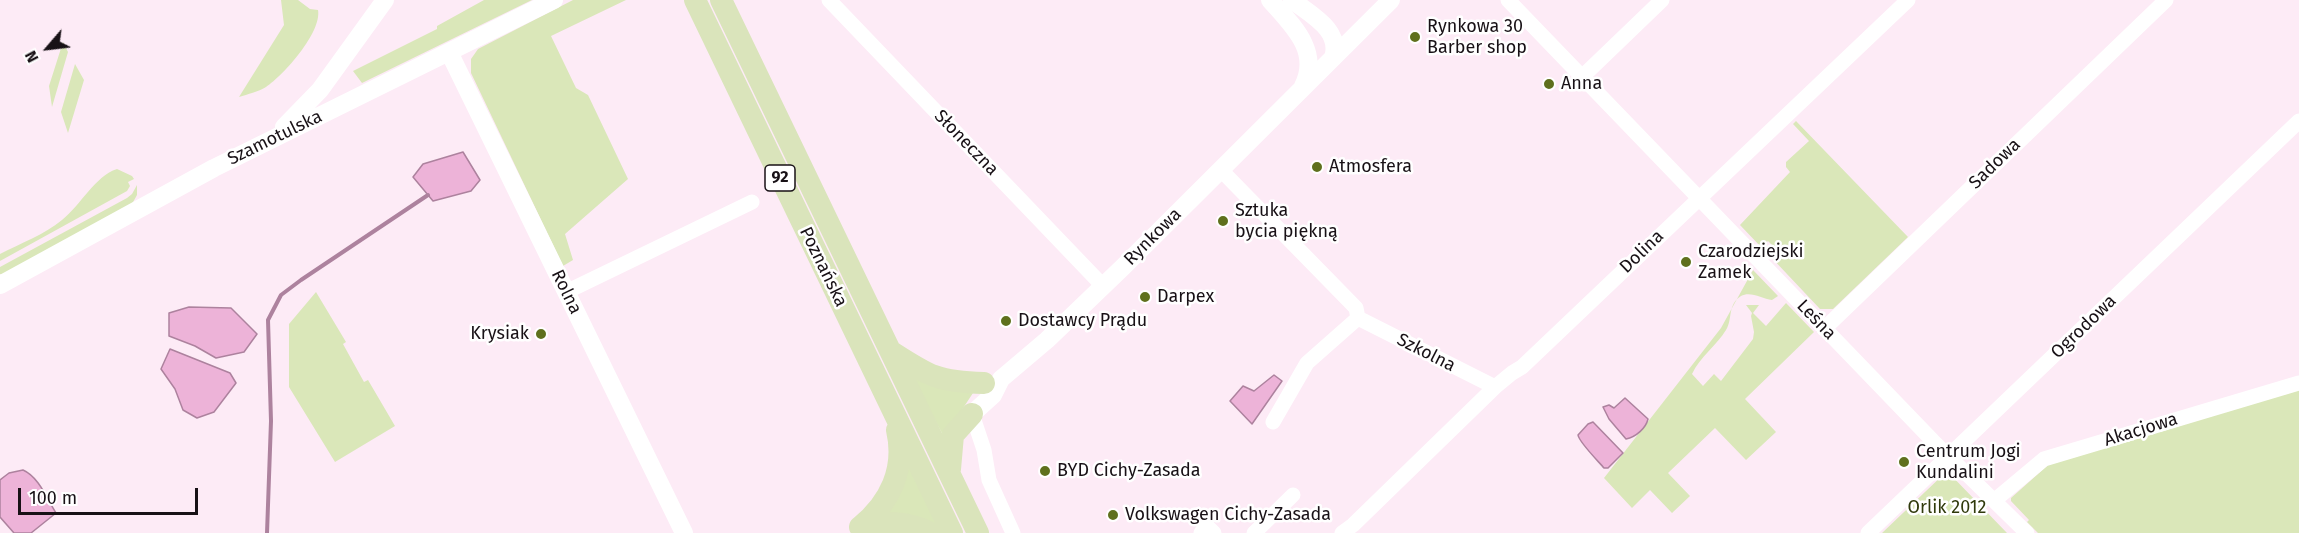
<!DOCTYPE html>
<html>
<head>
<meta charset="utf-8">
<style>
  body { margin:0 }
  #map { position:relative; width:2299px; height:533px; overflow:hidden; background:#fdebf6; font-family:"Fira Sans",sans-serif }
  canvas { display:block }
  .north { position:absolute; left:18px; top:18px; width:60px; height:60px; -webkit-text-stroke:4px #fff; paint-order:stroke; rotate:242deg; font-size:16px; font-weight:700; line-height:24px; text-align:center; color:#181116 }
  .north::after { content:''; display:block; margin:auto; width:21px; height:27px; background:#181116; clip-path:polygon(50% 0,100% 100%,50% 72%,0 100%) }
  .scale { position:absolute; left:18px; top:488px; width:180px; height:27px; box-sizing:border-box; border:3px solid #181116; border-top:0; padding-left:8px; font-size:18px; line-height:21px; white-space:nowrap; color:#181116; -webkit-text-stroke:4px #fff; paint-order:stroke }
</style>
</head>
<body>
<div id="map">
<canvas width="2299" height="533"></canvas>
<div class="north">N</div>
<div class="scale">100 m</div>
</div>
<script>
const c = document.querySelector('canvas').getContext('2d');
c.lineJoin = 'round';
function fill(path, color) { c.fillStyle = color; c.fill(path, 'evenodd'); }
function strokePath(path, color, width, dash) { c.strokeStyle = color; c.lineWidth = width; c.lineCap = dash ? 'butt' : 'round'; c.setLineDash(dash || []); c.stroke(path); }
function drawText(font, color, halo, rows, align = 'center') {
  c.font = font + ' "Fira Sans",sans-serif'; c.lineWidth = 5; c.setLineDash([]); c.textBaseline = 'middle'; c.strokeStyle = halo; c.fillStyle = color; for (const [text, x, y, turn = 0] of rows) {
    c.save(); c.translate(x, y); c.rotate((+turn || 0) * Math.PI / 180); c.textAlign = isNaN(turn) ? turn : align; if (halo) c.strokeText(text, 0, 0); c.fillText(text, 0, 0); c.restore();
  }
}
fill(new Path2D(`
  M281 0H298L310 9 318 10C322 32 284 75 266 87 258 92 248 94 239 97L284 25Z
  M484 0H532L362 83 353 71 437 29V26Z
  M573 0H626L551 36 576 88 588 95 628 179 565 234 573 260 563 266 471 73V59L478 49Z
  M63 42 68 52 52 107 49 86Z
  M75 64 84 80 68 133 61 112Z
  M1796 121 1908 237 1833 309H1820L1770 256 1778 251 1768 241 1761 247 1740 225 1790 172 1786 167V162L1809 141 1793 124Z
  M117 169 132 176 134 179 128 182 130 186 127 191 0 261V254C21 243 44 235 62 220 81 205 95 176 117 169Z
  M137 185V195L132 204 4 275 0 274V267L127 198 132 194Z
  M1753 270 1778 296 1772 300C1762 299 1751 291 1741 296 1727 305 1733 319 1726 330 1717 345 1700 357 1692 374L1703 386 1714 374 1721 381 1753 339 1754 332 1751 316 1752 313 1746 305H1759L1753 313 1766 326 1786 303 1814 332 1745 399 1776 432 1746 460 1715 428 1668 473 1690 496 1672 513 1650 490 1632 508 1604 478 1721 328Z
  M316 292 346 342 343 344 364 382 368 380 395 426 335 462 289 387V324Z
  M911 375 973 393 944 437Z
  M2299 390V533H2038L2027 522 2029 520 2011 501V498L2048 465Z
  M906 461 941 528 886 515Z
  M1947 471 2007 533H1882Z`), '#dae7b9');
const water = new Path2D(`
  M463 152 480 180 471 191 433 201 413 177 423 164Z
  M189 307 231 308 257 334 244 352 216 358 195 346 169 336V313Z
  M170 349 230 373 236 383 214 412 197 418 183 410 175 389 161 369Z
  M1274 375 1282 381 1252 424 1230 401 1243 386 1254 391Z
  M1625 398 1648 419C1646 428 1636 437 1626 439L1609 419 1603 407 1609 405 1614 408Z
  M1593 422 1623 453 1608 468H1604C1598 461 1579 442 1578 435L1588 424Z
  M23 470C39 477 47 499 56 513L31 533H14L0 517V480L9 473Z`);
fill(water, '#edb3d8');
strokePath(water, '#ad829e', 1.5);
strokePath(new Path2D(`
  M267 533 271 421 268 320 281 295 301 280 428 195`), '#ad829e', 4);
strokePath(new Path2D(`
  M829 0 1103 286
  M1508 0 1933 441 2027 533
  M1582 77 1662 0
  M1220 169 1356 308 1358 318
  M566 292 752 202
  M1358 318 1495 387
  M1824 329 2166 0
  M972 414 984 450 989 480 1013 533
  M1273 422 1307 363 1358 318
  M1995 500 2044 459 2299 383
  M1201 533 1206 525 1214 533
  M1254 533 1293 495
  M1342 533 1353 525 1495 387 1512 373 1522 367 1908 0
  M1868 533 2299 121`), '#fff', 15);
strokePath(new Path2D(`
  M1270 0C1292 25 1321 51 1303 86
  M1292 0C1311 15 1342 30 1333 58
  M449 52 684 533
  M284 127 320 90 385 0
  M0 285 214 168 554 0
  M972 414 993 395 1001 379 1047 340 1123 267 1391 0`), '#fff', 18);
strokePath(new Path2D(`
  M695 0 952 533
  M721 0 978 533
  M892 352C929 376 938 382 984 383
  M950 469 953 435 972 414
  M860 527C890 503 906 469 897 430
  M860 527C883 520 909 522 931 533`), '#dae4bb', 22);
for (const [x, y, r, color] of [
  [1415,37,6,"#5f701d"],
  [1549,84,6,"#5f701d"],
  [1317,167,6,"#5f701d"],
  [1223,221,6,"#5f701d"],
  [1686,262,6,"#5f701d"],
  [1145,297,6,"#5f701d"],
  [1006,321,6,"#5f701d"],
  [541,334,6,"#5f701d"],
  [1904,462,6,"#5f701d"],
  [1045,471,6,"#5f701d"],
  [1113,515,6,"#5f701d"]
]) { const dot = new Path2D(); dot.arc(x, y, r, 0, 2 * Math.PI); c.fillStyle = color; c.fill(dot); strokePath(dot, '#fff', 2); }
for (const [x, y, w] of [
  [780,178,30]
]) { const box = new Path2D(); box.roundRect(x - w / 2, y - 13, w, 26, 4.5); c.fillStyle = '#fff'; c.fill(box); strokePath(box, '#181116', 1.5); }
drawText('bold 16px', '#181116', null, [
  ["92",780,178]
]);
drawText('18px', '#181116', '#fff', [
  ["Rynkowa 30",1427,27],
  ["Barber shop",1427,48],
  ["Anna",1561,84],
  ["Atmosfera",1329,167],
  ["Sztuka",1235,211],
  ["bycia piękną",1235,232],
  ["Czarodziejski",1698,252],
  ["Zamek",1698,273],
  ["Darpex",1157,297],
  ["Dostawcy Prądu",1018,321],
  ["Krysiak",529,334,"right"],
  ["Centrum Jogi",1916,452],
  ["Kundalini",1916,473],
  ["BYD Cichy-Zasada",1057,471],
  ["Volkswagen Cichy-Zasada",1125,515]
], 'left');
drawText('18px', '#181116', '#fff', [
  ["Szamotulska",275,138,-26],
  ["Słoneczna",966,143,46],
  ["Sadowa",1995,164,-44],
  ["Rynkowa",1153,237,-45],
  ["Dolina",1642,252,-44],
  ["Poznańska",823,267,64],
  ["Rolna",566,292,64],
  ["Leśna",1816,320,46],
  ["Ogrodowa",2084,327,-44],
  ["Szkolna",1426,353,27],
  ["Akacjowa",2141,430,-17]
]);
drawText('18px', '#303a0c', '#fff', [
  ["Orlik 2012",1947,508]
]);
</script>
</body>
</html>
